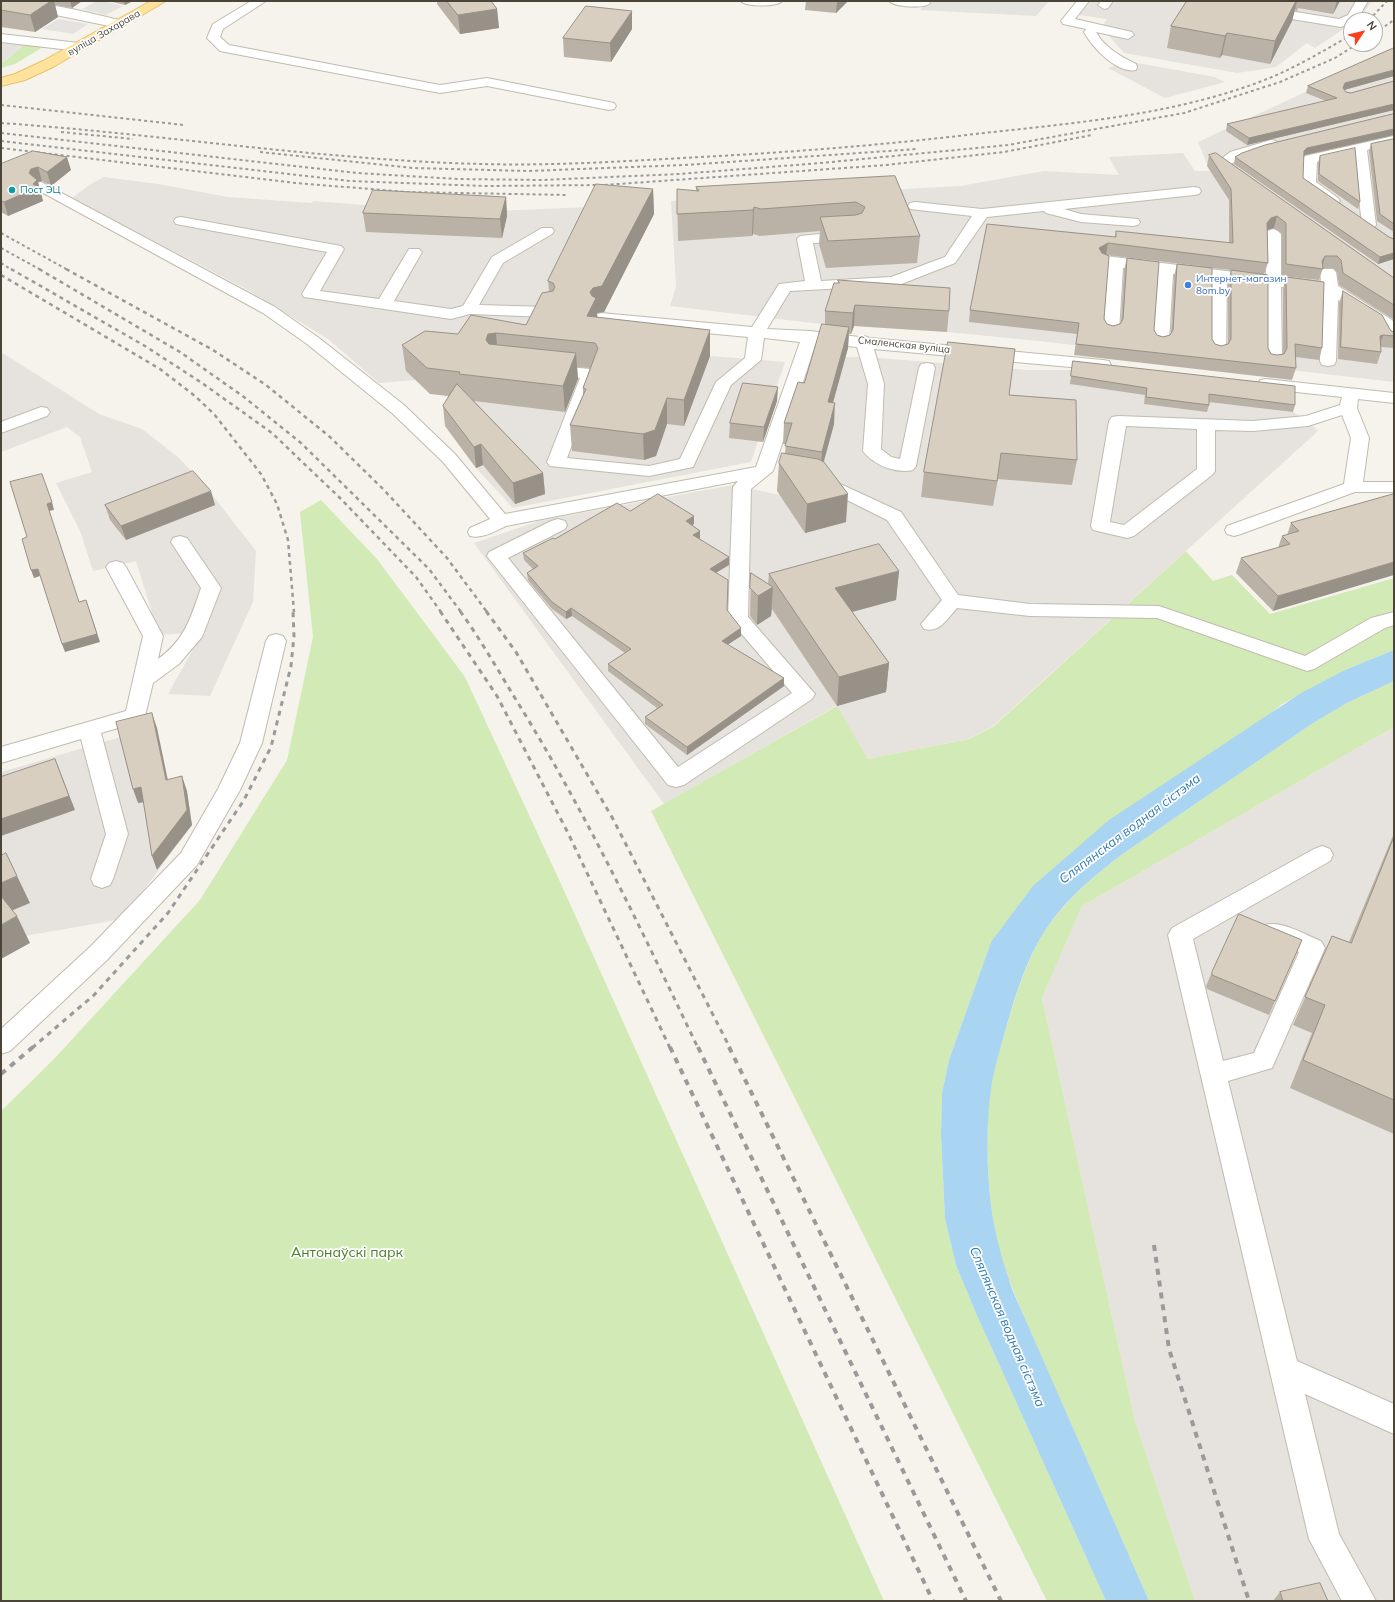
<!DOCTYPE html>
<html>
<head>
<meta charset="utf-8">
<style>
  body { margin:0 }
  #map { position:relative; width:1395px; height:1602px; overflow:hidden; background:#f6f3ec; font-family:Mulish,sans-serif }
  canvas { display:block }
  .frame { position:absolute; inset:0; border:2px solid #4b4439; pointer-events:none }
  .north { position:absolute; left:1343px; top:12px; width:40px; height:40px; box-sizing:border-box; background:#fff; border:1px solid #b7b4b0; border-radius:50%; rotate:55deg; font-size:11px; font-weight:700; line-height:16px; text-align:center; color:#4b4439 }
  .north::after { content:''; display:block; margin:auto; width:14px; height:18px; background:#fc3f1d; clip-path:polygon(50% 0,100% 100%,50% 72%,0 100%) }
</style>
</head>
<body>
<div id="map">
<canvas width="1395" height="1602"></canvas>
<div class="frame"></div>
<div class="north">N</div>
</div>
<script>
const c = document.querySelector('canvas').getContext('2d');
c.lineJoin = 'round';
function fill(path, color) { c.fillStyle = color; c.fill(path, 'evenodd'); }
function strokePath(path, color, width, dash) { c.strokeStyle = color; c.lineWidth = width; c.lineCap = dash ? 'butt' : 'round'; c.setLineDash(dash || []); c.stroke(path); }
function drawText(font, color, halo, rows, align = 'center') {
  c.font = font + ' Mulish,sans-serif'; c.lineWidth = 3.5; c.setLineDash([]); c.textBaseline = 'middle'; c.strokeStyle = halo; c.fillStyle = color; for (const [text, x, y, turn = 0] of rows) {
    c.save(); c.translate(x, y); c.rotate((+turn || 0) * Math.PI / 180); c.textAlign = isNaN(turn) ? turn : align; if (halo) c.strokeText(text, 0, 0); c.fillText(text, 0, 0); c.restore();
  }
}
fill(new Path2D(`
  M1090 1H1372L1361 17 1357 20H1351V24L1315 48 1307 43 1276 67 1237 73 1124 53 1109 36 1100 30 1107 19 1079 15Z
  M1394 53V382L1039 341 947 332 821 324 670 306 676 287 671 201 960 186 1044 171 1119 175 1109 157 1183 153 1195 171H1210L1198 142 1387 54Z
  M1126 61 1215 77 1225 82 1165 98 1108 68Z
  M104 177 158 184 228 197 312 203 313 201 377 206 496 211 588 207 654 214 601 318 710 356 785 362 751 462 513 508 476 468 445 426 463 399 439 395 449 377 379 383 328 339 246 289 72 198 89 185Z
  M1 352 99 414 142 429 178 457 203 483 256 551 253 602 210 696 168 694 203 632 159 635 136 561 93 571 80 531 56 483 92 472 80 437 67 427 1 452Z
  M845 357H867L1028 370H1072L1293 399V412L1308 421 1318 431 992 727 968 739 868 759 836 706 664 804 474 543 542 520 733 485 780 495 814 466Z
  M1394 727V1601H1195L1135 1421 1042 998 1082 906Z
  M121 737 171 795 187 791 192 825 122 919 25 936 1 916V772Z`), '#e6e2dd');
fill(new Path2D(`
  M24 45 43 47 15 64 1 68V64Z
  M321 500 377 559 465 677 561 884 884 1601H1V1111L54 1059 200 900 287 760 313 637 300 512Z
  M1186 551 1213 581 1232 575 1270 614 1394 578V650L1345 670 1282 704 991 942 949 1060 942 1093 941 1135 945 1219 956 1265 975 1311 1106 1601H1047L651 811 837 706 868 759 969 739 993 727Z
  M1394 681V727L1082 906 1042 998 1135 1421 1195 1601H1149L1031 1333C1019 1304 1006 1275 998 1245 987 1197 983 1124 993 1076 997 1057 1004 1037 1009 1018 1018 988 1029 955 1046 929 1067 899 1095 875 1124 853L1313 723 1347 703Z`), '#d2eab5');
fill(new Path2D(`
  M97 1H103L123 6 106 15 82 9Z
  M927 1H1049L1036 16 920 10Z
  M58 19 88 24 73 34 42 29Z
  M1 42 24 45 1 64Z`), '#e5e3e0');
fill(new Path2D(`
  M1394 650V681L1347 703 1313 723 1124 853C1095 875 1066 899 1046 929 1028 956 1017 990 1008 1021 1003 1040 997 1058 993 1077 984 1125 986 1199 999 1246 1002 1260 1008 1275 1012 1289L1149 1601H1106L975 1311 956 1265 945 1219 941 1135 942 1093 949 1060 991 942 1033 886 1109 820 1301 693 1345 670Z`), '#a9d4f2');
const minor = new Path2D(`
  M1 1C43 1 83 11 123 21L125 24 119 28 7 5Z
  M251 1H266L223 29 220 37 229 45 440 85 487 78 609 102 614 103 616 106 614 109 609 110 487 86 440 93 220 51 207 38 213 24Z
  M741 1H782C778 7 745 7 741 1Z
  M889 1H929L930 3C926 9 893 7 889 1Z
  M1077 1H1089L1075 19 1132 32 1134 35 1128 39 1096 32C1105 48 1120 56 1136 64L1137 67 1136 70C1117 74 1092 47 1084 32L1086 29 1063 24 1061 21Z
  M1101 1H1113L1108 8 1104 9 1098 5Z
  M1199 1H1228L1339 19 1348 15 1356 1H1368L1357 20H1351V23L1341 27 1205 5Z
  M1 34 79 43 85 47 79 51 1 42Z
  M1394 136V144L1367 150 1376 225 1374 228H1364L1362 225 1354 153 1317 162 1316 182 1338 198 1340 201 1338 204H1328L1302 184 1303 159 1305 156Z
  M1271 140 1276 141 1278 144 1276 147 1240 158 1231 164 1249 178 1247 181H1237L1215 164 1230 152Z
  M41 182 275 307 319 338 404 405 455 454 505 514 756 467 800 342 764 338 761 360 731 385 693 467 649 476 550 466 547 462 580 378 541 374 539 370 541 366 547 365 590 369 596 370 598 374 567 458 649 466 680 459 716 382 745 358 748 337 601 323 595 321 593 318 595 315 601 313 752 327 779 284 805 281 797 239 800 236 849 231 854 233 857 236 854 239 849 241 813 243 821 281 891 277 945 257 972 216 910 209 908 206 910 203 915 202 982 209 1194 187 1199 188 1201 191 1199 194 1194 195 1064 209 1081 214 1138 219 1140 222 1138 225 1133 226 1081 222 1046 213 1044 211 987 217 955 263 899 285 790 291 767 329 810 331 859 337 864 336 870 338 1103 360 1109 361 1111 365 1109 369 1103 370 874 349 884 384 881 449 891 457 900 459 919 368 921 364 927 363 933 364 935 368 916 466 913 470C897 474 873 465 863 451L868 384 857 347 816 343 773 471 751 489 748 617 815 694 812 699 684 785 676 787 668 785 487 556 489 552 551 521 558 519 565 521 567 525 565 529 508 558 678 767 792 693 728 618 733 487 738 481 506 526C495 531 483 539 470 536L468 532 470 528 490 519 443 462 392 413 307 344 263 313 36 189 34 186 36 183Z
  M181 217 341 246 344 249 320 291 379 299 409 249H419L422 252 394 301 451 309 463 306 492 257 542 228H552L554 231 552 234 503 263 479 305 548 307 554 309 556 312 554 315 548 317 470 314 451 319 304 297 302 294 327 252 176 224 174 221 176 218Z
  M1273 229 1278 231 1281 234V277L1321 282 1320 272 1323 269H1333L1336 272 1338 286 1392 320 1394 323V344L1388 342 1379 326 1338 300 1336 361 1334 365 1328 366 1322 365 1320 361 1322 292 1281 287 1282 360 1280 364 1274 365 1268 364 1266 360V285L1227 280 1226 351 1224 354 1218 356 1212 354 1210 351 1211 278 1173 274 1169 342 1167 345 1161 347 1155 345 1153 342 1158 272 1123 268 1119 331 1117 334 1111 336 1105 334 1103 331 1108 266 1101 264 1098 261 1101 258 1106 256 1266 276 1265 234 1268 231Z
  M1266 379 1394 393V403L1358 399 1357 408 1369 438 1363 482H1394V492H1355L1241 534 1234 536 1227 534 1225 530 1227 526 1344 484 1351 438 1342 415 1308 426 1253 431 1215 430V471L1212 475 1134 536 1127 538 1093 530 1091 526 1109 421 1112 417 1118 416 1253 421 1306 416 1340 405 1342 397 1260 388 1258 384 1260 380ZM1126 426 1197 429V469L1124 525 1110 522Z
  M41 407 47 408 50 412 47 416 1 433V422Z
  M823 476 901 512 958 595 1030 604 1159 606 1305 656 1371 618 1394 612V625L1385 628 1314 669 1307 671 1157 618 1030 616 957 608C947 619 940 633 924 629L921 624 942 600 887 520 817 485 814 481 817 477Z
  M180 536 187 538 221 588 202 637 179 664 153 683 145 716 142 721 101 733 128 834 113 879 110 885 102 888 94 885 91 879 106 834 81 739 1 763V747L126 711 143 636 106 567 109 563 116 561 123 563 126 567 163 636 158 659C185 640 191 617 201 588L171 542 173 538Z
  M276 634 283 636 286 641 262 743 240 790 197 865 107 960 10 1051 1 1054V1029L91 946 181 853 218 789 240 743 266 641 269 636Z
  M1322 846 1330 849 1333 855 1330 861 1193 939 1223 1061 1254 1053 1299 952 1265 939 1261 932 1265 925C1282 920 1305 935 1321 941L1325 948 1272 1068 1228 1081 1297 1361 1394 1404V1434L1305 1394 1339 1534 1376 1601H1342L1309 1539 1168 935 1172 928 1314 849Z`);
const major = new Path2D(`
  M151 1H166L53 67 25 80 1 86V78L15 74 43 61Z`);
strokePath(minor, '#c2bbae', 2);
strokePath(major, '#e6c16a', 2);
fill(minor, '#fff');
fill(major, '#ffe39c');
strokePath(new Path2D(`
  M1369 20 1387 1
  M1375 33 1394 20
  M1 105 184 125
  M1 123C161 134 321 160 481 164 554 166 628 161 701 157 793 152 884 145 975 134 1074 123 1179 115 1272 77 1300 65 1325 50 1351 35
  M61 132 133 139
  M1 133 357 173 458 179 542 180 679 174 821 163 1008 145 1184 113 1280 82 1335 58 1357 44
  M1 141 350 181 485 186 604 185 886 165 1004 152 1092 135
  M1 148 296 183 407 192 568 195
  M260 152 413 168 528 171 685 165 917 149
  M1 233 68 270
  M1 248 41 270
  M1 263 12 270`), '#9a9a9a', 2, [3, 3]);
strokePath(new Path2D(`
  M11 269 145 346 202 383 272 433 341 499 416 577 441 612
  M39 269 180 352 244 397 301 443 429 569 461 612
  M66 269 213 350 266 385 330 437 384 490 447 558 487 612
  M1 275 160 369 195 396 214 414 261 474 277 504 288 540 294 612`), '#9a9a9a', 2.5, [4, 4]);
strokePath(new Path2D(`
  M440 611 497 696 569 835 670 1048
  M460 611C481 640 499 672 518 703 586 813 642 931 698 1048
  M486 611 516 652 613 819 730 1048
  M32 1048 94 995 168 913 244 800 271 747 291 666 294 636 293 611`), '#9a9a9a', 3, [5, 5]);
strokePath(new Path2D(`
  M670 1047 933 1601
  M698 1047 966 1601
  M729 1047 1001 1601
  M1 1074 33 1047
  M1154 1245 1169 1349 1249 1601`), '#9a9a9a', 4, [6, 6]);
fill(new Path2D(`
  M1 1H82L72 8 55 5 58 17 35 32 1 27Z
  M108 1H133L125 5Z
  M437 1H491L497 9 499 28 460 34 437 4Z
  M806 1H848L836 13 805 10Z
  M1187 1H1340L1333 14 1298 8 1297 11 1295 10 1292 21 1270 64 1222 55 1220 58 1167 48 1171 26Z
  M632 29 611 62 564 57 563 38Z
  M1394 48V76L1344 90 1346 92 1351 93 1394 81V110L1247 145 1226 131 1227 124 1326 101 1306 93 1308 86Z
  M1394 114V135L1305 155 1303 156V178L1389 237 1394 239V259L1378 264 1234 164 1235 157Z
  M1394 139V232L1377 221 1369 151 1371 144Z
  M1209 155 1394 278V320L1393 319 1339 285 1337 272 1333 268H1323L1319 280 1282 276V234L1274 228 1267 230 1268 263 1264 274 1268 348 1271 354 1277 355 1283 354V289L1286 277 1322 348 1319 360 1296 357V368L1292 380 1074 355 1077 334 969 322 970 310 1115 237 1116 231 1229 243V200L1207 166ZM1106 255 1209 267 1177 264 1174 276 1171 333 1170 335 1163 337 1157 335 1154 330 1127 258 1124 270 1121 322 1120 324 1113 326 1107 324 1104 319ZM1212 268 1231 270 1228 282V344L1221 346 1215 344 1212 339Z
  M1320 156 1360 202 1358 209 1318 181V163Z
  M1 164 71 170 51 186 42 181 38 182 43 201 8 216 1 212Z
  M895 176 920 236 917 263 826 268 819 244 820 231 760 236 753 234 752 236 678 241 677 189 696 191V187Z
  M653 189 654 214 604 312 597 313V318L710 356 684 426 667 424 656 456 644 460 572 451 570 425 583 395V388L591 368 577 367 578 379 565 412 474 401 543 473 545 494 515 504 483 465 476 468 445 426 443 406 449 396 430 394 406 371 402 345 458 334 526 325 549 291 548 281Z
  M506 197 507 216 502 238 366 232 363 213Z
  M838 280 949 311 947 332 854 326 851 334H849L848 348 833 403 834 424 824 462 846 522 805 533 777 491 779 463 785 453 786 444H783L784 423 804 383 825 324V311L838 283Z
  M1343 291 1391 331 1394 332V348L1381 347V352L1377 364 1338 359 1339 303Z
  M1073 361 1295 405 1293 412 1209 402V405L1207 412 1144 404 1145 395 1070 384Z
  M1009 395 1077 460 1072 485 998 479 993 506 921 497 924 472Z
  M777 401 763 442 729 438 730 423Z
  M1394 494 1273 611 1236 573 1241 558 1278 548 1282 536 1287 535 1291 523Z
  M105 505H215L126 540 110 520Z
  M630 511 694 524 692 525 700 531V538H699L729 565 716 573 727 611 741 636 727 645 784 686 687 755 645 724V717L657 708 608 671V664L625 653 572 616 566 619 552 609 528 580 527 573 533 569 524 560 523 553 555 539Z
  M899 571 896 600 852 612 889 663 886 692 837 706 772 609 771 616 757 625 750 616 751 573 768 584 769 574Z
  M1394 833V1134L1290 1088 1312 1033 1293 1025 1332 936 1349 942Z
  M1302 940 1269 1015 1207 989 1206 986 1212 972Z
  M1280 1592 1328 1601H1273Z`), '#bab2a6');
fill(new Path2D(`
  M51 1H54L58 17 35 32 30 15Z
  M70 1H82L72 8Z
  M124 1H133L125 5Z
  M837 1H848L836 13Z
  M1296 1H1297L1292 21 1270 64 1275 41Z
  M1337 1H1340L1333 14Z
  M497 9 499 28 460 34 458 15Z
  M632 11V29L611 62 610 43Z
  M1227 33 1222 55 1220 58 1225 36Z
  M1394 70V76L1344 90 1343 88 1345 83Z
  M1394 104V110L1247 145 1249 138Z
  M1394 129V135L1305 155 1302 158 1304 151 1307 148Z
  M67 157 71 170 51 186 47 172Z
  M38 167 42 181 38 182 43 201 8 216 4 202 29 173 31 169Z
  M653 189 654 214 604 312 597 313 598 323 588 342 587 316 590 292 593 288Z
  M506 197 507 216 502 238 500 219Z
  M754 207 753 234 752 236 753 210Z
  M1277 216 1274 228 1267 230 1264 234 1267 223 1271 218Z
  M1108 243 1106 255 1097 260 1099 248Z
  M1394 253V259L1378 264 1380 257Z
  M1325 256 1322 268V261Z
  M855 305 854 326 851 334 853 313Z
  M849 327 848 348 827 424 828 402Z
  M710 330V356L684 426V400Z
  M496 333 498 359 486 340 488 334Z
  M1383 335 1379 347 1380 336Z
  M576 353 578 379 565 412 563 386Z
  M778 387 777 401 763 442 764 427Z
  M667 398V424L656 456 644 460 643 434Z
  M835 403 834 424 820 474 822 452Z
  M481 444 483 465 476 468 474 447Z
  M543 473 545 494 515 504 513 483Z
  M211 491 215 505 126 540 121 526Z
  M848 494 846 522 805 533 807 504Z
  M52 502 54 510 49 511 47 504Z
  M694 516V524L686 529V521Z
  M700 531V538L693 542V535Z
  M729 557V565L710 576V569Z
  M1394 562V575L1273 611 1278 596Z
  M38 569 40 576 34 578 31 570Z
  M899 571 896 600 833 617 835 588Z
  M773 587 771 616 757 625 758 596Z
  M86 600 100 642 65 652 62 644Z
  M571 608 572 616 566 619V612Z
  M741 628V636L721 649 722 641Z
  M889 663 886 692 837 706 839 677Z
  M784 678V686L687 755V747Z
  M152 713 157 728 171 795 166 780Z
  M55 759 75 810 1 836V819Z
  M182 776 187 791 192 825 157 870 152 856Z
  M141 787 146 802 138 803 133 789Z
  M17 876 30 903 6 913 1 902V883Z
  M17 916 30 943 1 959V925Z`), '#979187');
const building = new Path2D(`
  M1 1H51L30 15 1 10Z
  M447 1H491L497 9 458 15Z
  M1187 1H1296L1275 41 1227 33 1225 36 1171 26Z
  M586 6 632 11 610 43 563 38Z
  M1394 48V70L1345 83 1343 88 1346 92 1351 93 1394 81V104L1249 138 1227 124 1337 98 1308 86Z
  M1394 114V129L1307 148 1304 151 1303 178 1389 237 1394 239V253L1380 257 1235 157 1242 153 1265 145Z
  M1394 139V224L1380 214 1371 144Z
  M1355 148 1360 202 1319 174 1320 156Z
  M33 151 67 157 47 172 38 167 31 169 29 173 37 180 33 184 39 187 4 202 1 201V164Z
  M1216 153 1394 278V305L1343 273 1341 260 1337 256H1325L1322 261 1323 269 1286 264V223L1277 216 1271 218 1267 223 1268 263 1108 243 1099 248 1102 253 1109 256 1104 319 1107 324 1113 326 1120 324 1123 319 1127 258 1159 262 1154 330 1157 335 1163 337 1170 335 1173 330 1177 264 1212 268V339L1215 344 1221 346 1228 344 1231 339V270L1268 275V348L1271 354 1277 355 1284 354 1287 348 1286 277 1324 282 1322 348 1295 344 1296 368 1076 344 1079 323 970 310 987 224 1116 237V231L1233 243 1231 189 1209 155Z
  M895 176 920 236 828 241 820 217 856 215 862 213 865 207 856 202 761 209 754 207 753 210 677 214V189L699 191 696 187Z
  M596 184 653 189 602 286 593 288 590 292 592 296 596 298 587 316 710 330 684 400 667 398 655 430 643 434 570 425 586 389 583 388 598 348 595 343 496 333 488 334 486 340 489 344 576 353 563 386 459 374 460 372 427 368 402 345 425 331 458 334 471 315 526 325 542 293 553 291 555 287 553 283 548 281Z
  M373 190 506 197 500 219 363 213Z
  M838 280 950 288 949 311 855 305 853 313 825 311 834 283H839Z
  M1343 291 1382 315 1391 331 1394 332V336L1383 335 1380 336 1381 352 1341 347Z
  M822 324 849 327 828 402 835 403 822 452 785 446 792 423H784L798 382 804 383Z
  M948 342 1015 349 1009 395 1076 400 1077 460 1001 453 997 481 924 472Z
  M1073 361 1295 386V405L1209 394V405L1146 397 1147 388 1071 376Z
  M743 383 778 387 764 427 730 423Z
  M457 384 543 473 513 483 481 444 474 447 443 406Z
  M782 453 818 459 824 462 848 494 807 504 779 463Z
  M193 471 211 491 121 526 105 505Z
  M42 474 52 502 47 504 79 602 86 600 97 634 62 644 38 569 31 570 22 539 27 537 10 482Z
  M658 494 694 516 686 521 700 531 693 535 729 557 710 569 728 580 727 610 741 628 722 641 784 678 687 747 645 717 663 705 608 664 631 649 571 608 566 612 552 602 527 573 538 566 523 553 553 538 555 539 617 503 630 511Z
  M1394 494V562L1278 596 1241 558 1290 544 1282 536 1299 531 1291 523Z
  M879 544 899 571 835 588 889 663 839 677 769 574Z
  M751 573 773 587 758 596 750 588Z
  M152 713 166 780 182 776 187 810 152 856 141 787 133 789 116 722Z
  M55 759 69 796 1 819V777Z
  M1394 837V1100L1303 1060 1325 1005 1305 997 1332 936 1351 943Z
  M6 853 17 876 1 883V856Z
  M1 896 17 916 1 925Z
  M1239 914 1302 940 1275 1001 1212 975V972Z
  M1320 1583 1328 1601H1283L1280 1592Z`);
fill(building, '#d8cfc1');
strokePath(building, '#979187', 1);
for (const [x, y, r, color] of [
  [12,190,4,"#0f9aa8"],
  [1188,285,4,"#3f7fe0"]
]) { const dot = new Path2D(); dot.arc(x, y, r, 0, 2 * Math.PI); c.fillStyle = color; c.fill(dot); strokePath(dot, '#fff', 1.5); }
drawText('10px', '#4b4439', '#fff', [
  ["вуліца Захарава",104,33,-30],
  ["Смаленская вуліца",904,345,6]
]);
drawText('10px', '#0d838f', '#fff', [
  ["Пост ЭЦ",20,190]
], 'left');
drawText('10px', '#366cbe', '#fff', [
  ["Интернет-магазин",1196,279],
  ["8om.by",1196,291]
], 'left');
drawText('italic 13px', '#2e7ab2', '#fff', [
  ["Сляпянская водная сістэма",1130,829,-37],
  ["Сляпянская водная сістэма",1007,1327,67]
]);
drawText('14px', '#4a7f2a', '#fff', [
  ["Антонаўскі парк",347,1253]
]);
</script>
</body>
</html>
